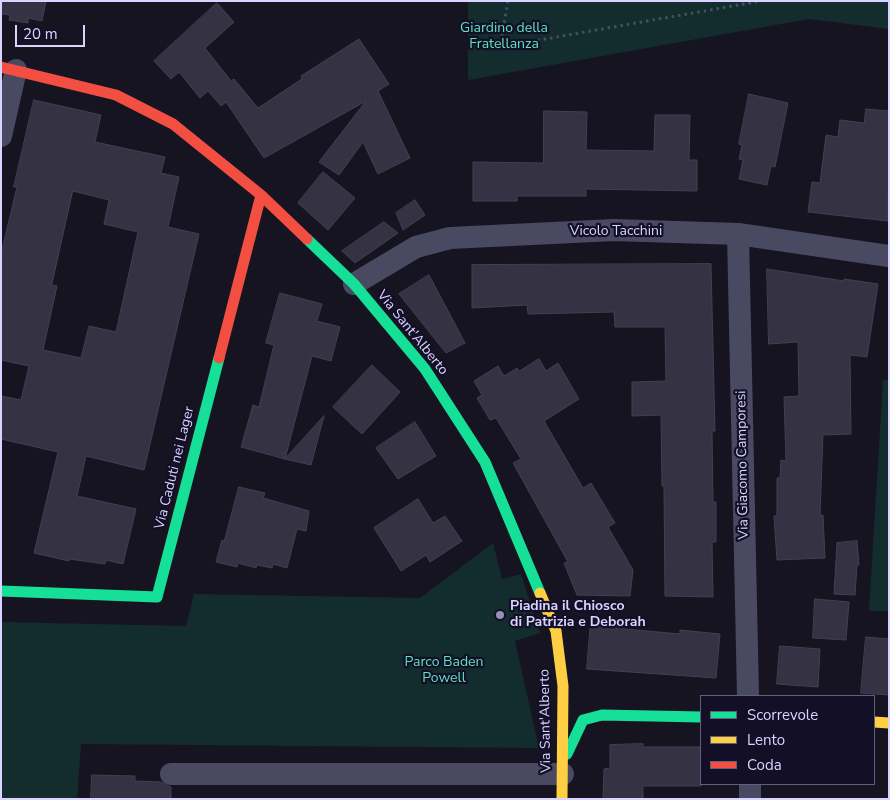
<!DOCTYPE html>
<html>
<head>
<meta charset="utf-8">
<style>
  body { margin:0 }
  #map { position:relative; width:890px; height:800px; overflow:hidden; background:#161421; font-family:"Nunito Sans",sans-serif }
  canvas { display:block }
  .frame { position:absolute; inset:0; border:2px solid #d9d4ff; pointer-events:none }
  .legend { position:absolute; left:700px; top:695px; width:175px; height:90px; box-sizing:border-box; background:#130f26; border:1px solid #625e7d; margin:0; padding:6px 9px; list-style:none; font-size:15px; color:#d9d4ff }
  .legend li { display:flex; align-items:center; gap:10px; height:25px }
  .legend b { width:25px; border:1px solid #625e7d }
  .scale { position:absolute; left:15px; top:25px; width:70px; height:22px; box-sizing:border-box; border:2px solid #d9d4ff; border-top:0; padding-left:6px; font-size:15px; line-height:18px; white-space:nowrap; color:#d9d4ff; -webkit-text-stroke:4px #130f26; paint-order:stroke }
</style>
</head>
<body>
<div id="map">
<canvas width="890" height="800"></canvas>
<div class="frame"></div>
<ul class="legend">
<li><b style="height:6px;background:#16e098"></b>Scorrevole</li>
<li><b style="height:6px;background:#ffcf43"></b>Lento</li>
<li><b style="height:6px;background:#f24e42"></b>Coda</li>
</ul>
<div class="scale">20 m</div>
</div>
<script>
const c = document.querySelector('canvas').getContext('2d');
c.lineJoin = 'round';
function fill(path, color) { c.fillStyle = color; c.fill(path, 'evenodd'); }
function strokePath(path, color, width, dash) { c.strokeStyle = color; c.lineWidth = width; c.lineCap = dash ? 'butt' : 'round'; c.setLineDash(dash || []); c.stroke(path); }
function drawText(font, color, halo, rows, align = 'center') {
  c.font = font + ' "Nunito Sans",sans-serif'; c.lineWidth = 4.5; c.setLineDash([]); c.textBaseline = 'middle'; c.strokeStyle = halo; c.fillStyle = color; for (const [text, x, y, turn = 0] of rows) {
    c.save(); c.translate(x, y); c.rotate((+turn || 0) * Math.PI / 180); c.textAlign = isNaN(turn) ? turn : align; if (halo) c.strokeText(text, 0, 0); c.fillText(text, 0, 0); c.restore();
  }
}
fill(new Path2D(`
  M468 1H889V29L809 19 468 80Z
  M883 380H889V611H869Z
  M493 543 502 579 521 574 540 633 515 641 539 748 81 744 77 799H1V622L186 626 194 594 420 598Z`), '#132c2d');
const building = new Path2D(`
  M1 1H46L42 21 28 18V23L9 20 10 15 1 14Z
  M217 3 234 22 205 48 231 81 234 79 258 108 302 79 301 76 359 39 389 84 378 91 410 158 378 174 363 142 339 175 319 162 366 101 264 158 226 102 221 106 208 91 200 98 179 72 171 79 154 61Z
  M749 94 788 103 775 167 771 166 767 185 739 179 743 160 739 159 742 145 739 144Z
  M34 100 101 115 95 142 165 157 161 173 179 177 168 227 199 234 144 470 86 456 77 496 136 509 123 564 106 560 105 564 69 559V561L34 553 58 452 1 439V396L21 400 29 366 1 360V254L17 187H14ZM73 191 109 200 104 224 138 232 116 332 89 326 81 358 43 350 57 286 52 285Z
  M866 109 889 111 888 221 808 212 812 182 820 183 826 135 838 137 840 120 864 123Z
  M544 111 587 112 586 150 654 151 655 115H690L689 160H697V191L586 189V196H517V201H473V162L543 163Z
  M323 172 355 198 328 230 298 203Z
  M415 200 425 215 403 230 396 213Z
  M384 222 398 233 355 263 342 251Z
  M711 264 715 431H712L713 502H716V542H712L713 597 665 596 664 486H662L661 415 632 416V382L666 381 665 327H615L614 312 528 314 527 305 472 308V265Z
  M767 269 844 281V279L878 284 867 357 850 355 851 434 823 435 820 515H823L825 558 777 560 774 516H777V478H780L781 460 786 461 784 397 799 396 798 342 769 344Z
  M429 275 465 343 446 353 399 294Z
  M280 293 322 304 317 321 340 327 331 361 312 356 285 459 241 447 253 405 259 407 274 345 266 343Z
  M539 359 546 371 558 363 579 399 544 421 583 488 591 483 615 523 608 527 633 570 630 596 577 595 564 563 568 562 513 463 521 459 496 418 490 420 477 398 482 395 474 381 498 366 504 376 517 368 519 371Z
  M372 365 400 392 362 434 333 407Z
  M324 416 311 465 285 459Z
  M415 422 436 456 398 479 376 448Z
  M239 487 265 493 263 498 309 511 306 531 297 529 287 568 273 564 272 568 257 565 256 568 238 563 237 567 216 562 222 540 224 541Z
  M418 499 433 523 445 516 462 541 430 562 426 555 401 571 374 528Z
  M857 541 859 565H857L855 595 834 594 837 543Z
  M815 599 849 602 846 640 813 638Z
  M591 621 626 624 625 629 680 634V630L720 634 716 678 587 669Z
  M866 637 889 639V695L861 693Z
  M780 646 820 649 818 687 777 684Z
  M643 744V747H701V786H643V799H603L604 769 610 768V745Z
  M92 775 135 776V781L161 782 171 787V799H91Z`);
fill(building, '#343243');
strokePath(building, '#433f54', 1);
strokePath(new Path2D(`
  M508 1 500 47 761 1`), '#44505f', 3, [2.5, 4]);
strokePath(new Path2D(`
  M1 136 16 70
  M738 234 748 696
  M354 284 416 247 450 238 614 230 738 234 889 256
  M171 774H563
  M750 784V799`), '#4a4962', 22);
strokePath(new Path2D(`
  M307 239 354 284 425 369 485 462 540 593
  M1 591 157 597 219 358
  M567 754 583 720 602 715 701 717`), '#16e098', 11);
strokePath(new Path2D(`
  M540 593 556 631 563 686 562 799
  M874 722 889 723`), '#ffcf43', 11);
strokePath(new Path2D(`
  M1 67 116 95 173 124 261 195 307 239
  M219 358 261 195`), '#f24e42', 11);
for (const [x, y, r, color] of [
  [500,615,5,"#9591b1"]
]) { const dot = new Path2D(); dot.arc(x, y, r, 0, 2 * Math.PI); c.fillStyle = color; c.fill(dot); strokePath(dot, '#130f26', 2); }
drawText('14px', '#5fe0c0', '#130f26', [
  ["Giardino della",504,29],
  ["Fratellanza",504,45],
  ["Parco Baden",444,663],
  ["Powell",444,679]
]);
drawText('14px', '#d9d4ff', '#130f26', [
  ["Vicolo Tacchini",616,232],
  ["Via Sant'Alberto",412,333,51],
  ["Via Giacomo Camporesi",743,465,-91],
  ["Via Caduti nei Lager",175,468,-76],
  ["Via Sant'Alberto",546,721,-91]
]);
drawText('bold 14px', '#d9d4ff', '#130f26', [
  ["Piadina il Chiosco",510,607],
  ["di Patrizia e Deborah",510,623]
], 'left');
</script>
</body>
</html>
